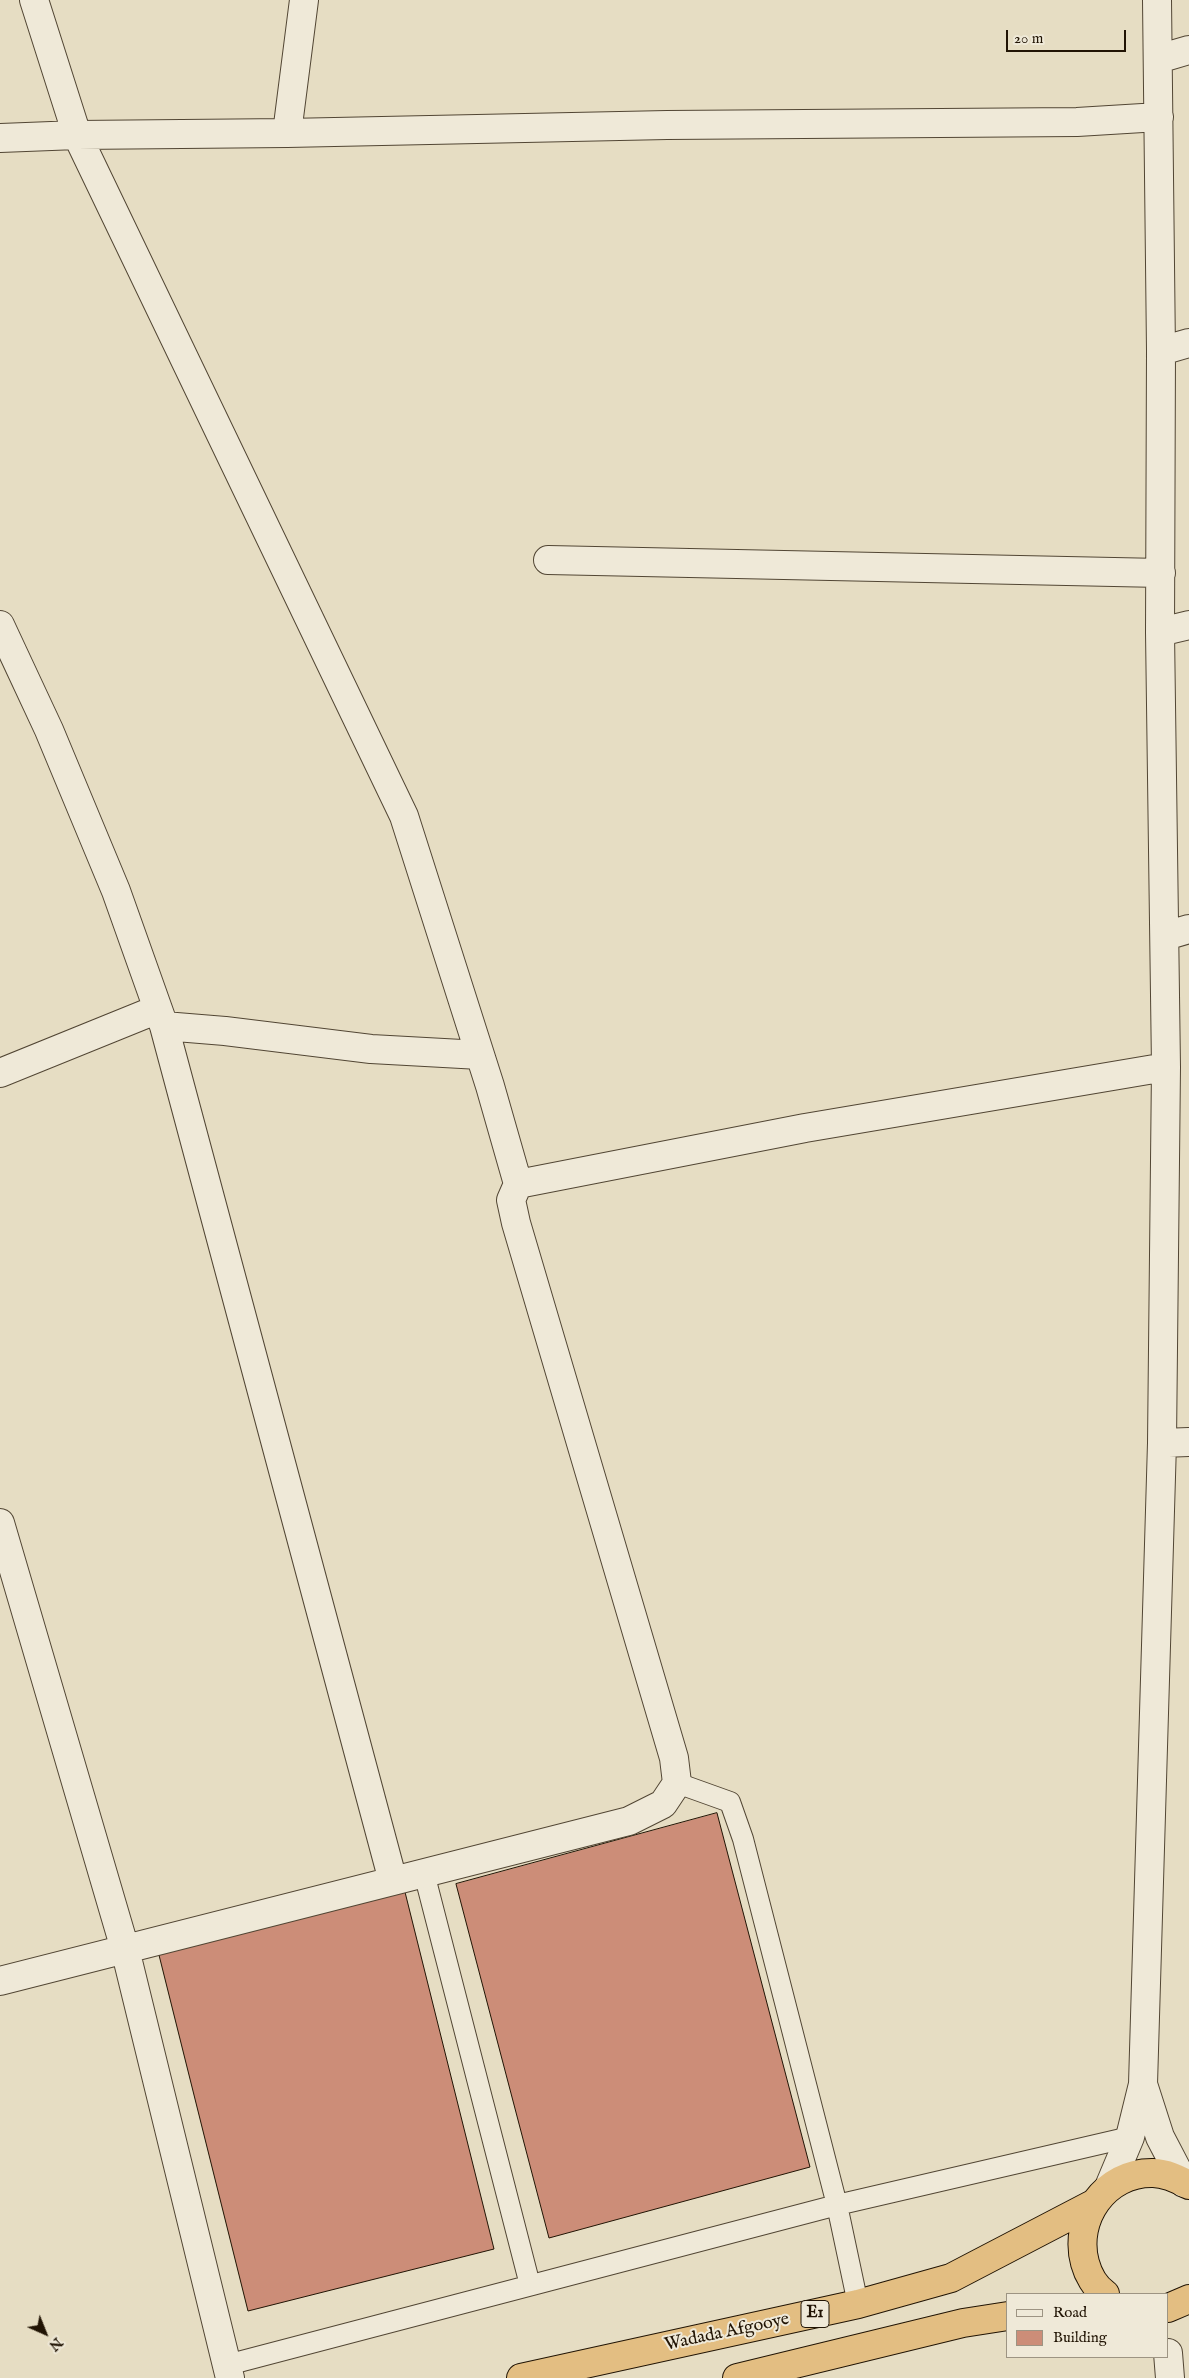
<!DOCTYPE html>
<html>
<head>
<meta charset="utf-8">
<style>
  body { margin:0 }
  #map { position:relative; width:1189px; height:2378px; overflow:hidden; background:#e6ddc3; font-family:"IM FELL English",serif }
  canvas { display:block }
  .legend { position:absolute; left:1006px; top:2293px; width:162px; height:65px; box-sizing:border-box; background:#efe9d8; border:1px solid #9d9483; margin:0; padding:6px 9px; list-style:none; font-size:15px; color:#211404 }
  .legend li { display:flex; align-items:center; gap:10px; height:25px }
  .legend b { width:25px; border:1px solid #9d9483 }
  .north { position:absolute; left:20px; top:2308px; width:50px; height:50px; -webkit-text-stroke:4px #efe9d8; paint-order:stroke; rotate:136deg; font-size:14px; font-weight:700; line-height:20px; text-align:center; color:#211404 }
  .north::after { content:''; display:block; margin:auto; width:18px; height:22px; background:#211404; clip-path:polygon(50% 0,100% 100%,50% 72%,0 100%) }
  .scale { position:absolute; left:1006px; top:30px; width:120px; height:22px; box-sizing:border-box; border:2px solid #211404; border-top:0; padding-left:6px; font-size:15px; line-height:18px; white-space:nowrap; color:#211404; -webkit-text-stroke:4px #efe9d8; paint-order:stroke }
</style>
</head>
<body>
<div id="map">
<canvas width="1189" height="2378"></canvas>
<ul class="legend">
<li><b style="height:6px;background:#efe9d8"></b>Road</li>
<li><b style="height:14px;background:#cc8d78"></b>Building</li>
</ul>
<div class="north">N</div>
<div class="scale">20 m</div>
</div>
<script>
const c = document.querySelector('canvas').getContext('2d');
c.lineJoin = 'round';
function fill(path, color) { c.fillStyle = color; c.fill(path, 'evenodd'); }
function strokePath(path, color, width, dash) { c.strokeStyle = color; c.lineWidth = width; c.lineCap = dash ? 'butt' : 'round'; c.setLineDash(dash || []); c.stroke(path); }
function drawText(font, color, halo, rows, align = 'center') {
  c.font = font + ' "IM FELL English",serif'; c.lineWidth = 4; c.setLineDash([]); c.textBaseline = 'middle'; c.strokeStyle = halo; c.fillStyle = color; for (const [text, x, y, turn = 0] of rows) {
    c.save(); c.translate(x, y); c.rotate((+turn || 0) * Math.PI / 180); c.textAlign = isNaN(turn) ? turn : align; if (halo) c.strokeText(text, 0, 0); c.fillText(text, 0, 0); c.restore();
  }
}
const building = new Path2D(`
  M717 1813 810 2167 549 2238 456 1884Z
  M404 1888 494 2249 248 2311 158 1951Z`);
fill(building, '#cc8d78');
strokePath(building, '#211404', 1);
const service = new Path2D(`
  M677 1783 730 1802 743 1839 837 2205 858 2304
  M424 1873 530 2285
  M227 2365 837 2205 1130 2137`);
const minor = new Path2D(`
  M1158 59 1189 50
  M287 133 304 0
  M0 138 77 135 287 133 667 125 1077 122 1159 117
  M1161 351 1189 343
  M548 560 1161 573
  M0 625 49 730 116 891 164 1026 225 1031 371 1049 480 1055
  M1160 632 1189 625
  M1165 936 1189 929
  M164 1026 393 1881
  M0 1073 158 1009
  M518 1184 805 1128 1166 1067
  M1162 1443 1189 1442
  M0 1523 125 1949 230 2378
  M0 1981 629 1821 663 1804 677 1783 674 1758 516 1223 511 1200 518 1184 490 1086 404 816 77 135 34 0
  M1143 2084 1160 2137 1184 2183
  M1109 2187 1130 2137 1143 2084 1162 1443 1166 1067 1160 632 1161 351 1157 0
  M1168 2353 1170 2378`);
const trunk = new Path2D(`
  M1105 2294C1095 2287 1088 2274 1085 2263 1073 2219 1105 2172 1153 2173 1166 2173 1178 2179 1189 2185
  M1168 2308 1189 2299
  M521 2378 858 2304 951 2278 1093 2204
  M737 2378 963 2323 1008 2316`);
strokePath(service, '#524634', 22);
strokePath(minor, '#524634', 30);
strokePath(trunk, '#211404', 30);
strokePath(service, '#efe9d8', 20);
strokePath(minor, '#efe9d8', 28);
strokePath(trunk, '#e3be82', 28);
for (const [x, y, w] of [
  [815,2314,28]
]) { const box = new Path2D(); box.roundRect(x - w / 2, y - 13.5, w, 27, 4); c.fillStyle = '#efe9d8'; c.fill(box); strokePath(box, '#211404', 1); }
drawText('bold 16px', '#211404', null, [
  ["E1",815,2314]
]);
drawText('18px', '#211404', '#efe9d8', [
  ["Wadada Afgooye",727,2333,-12]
]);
</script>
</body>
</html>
